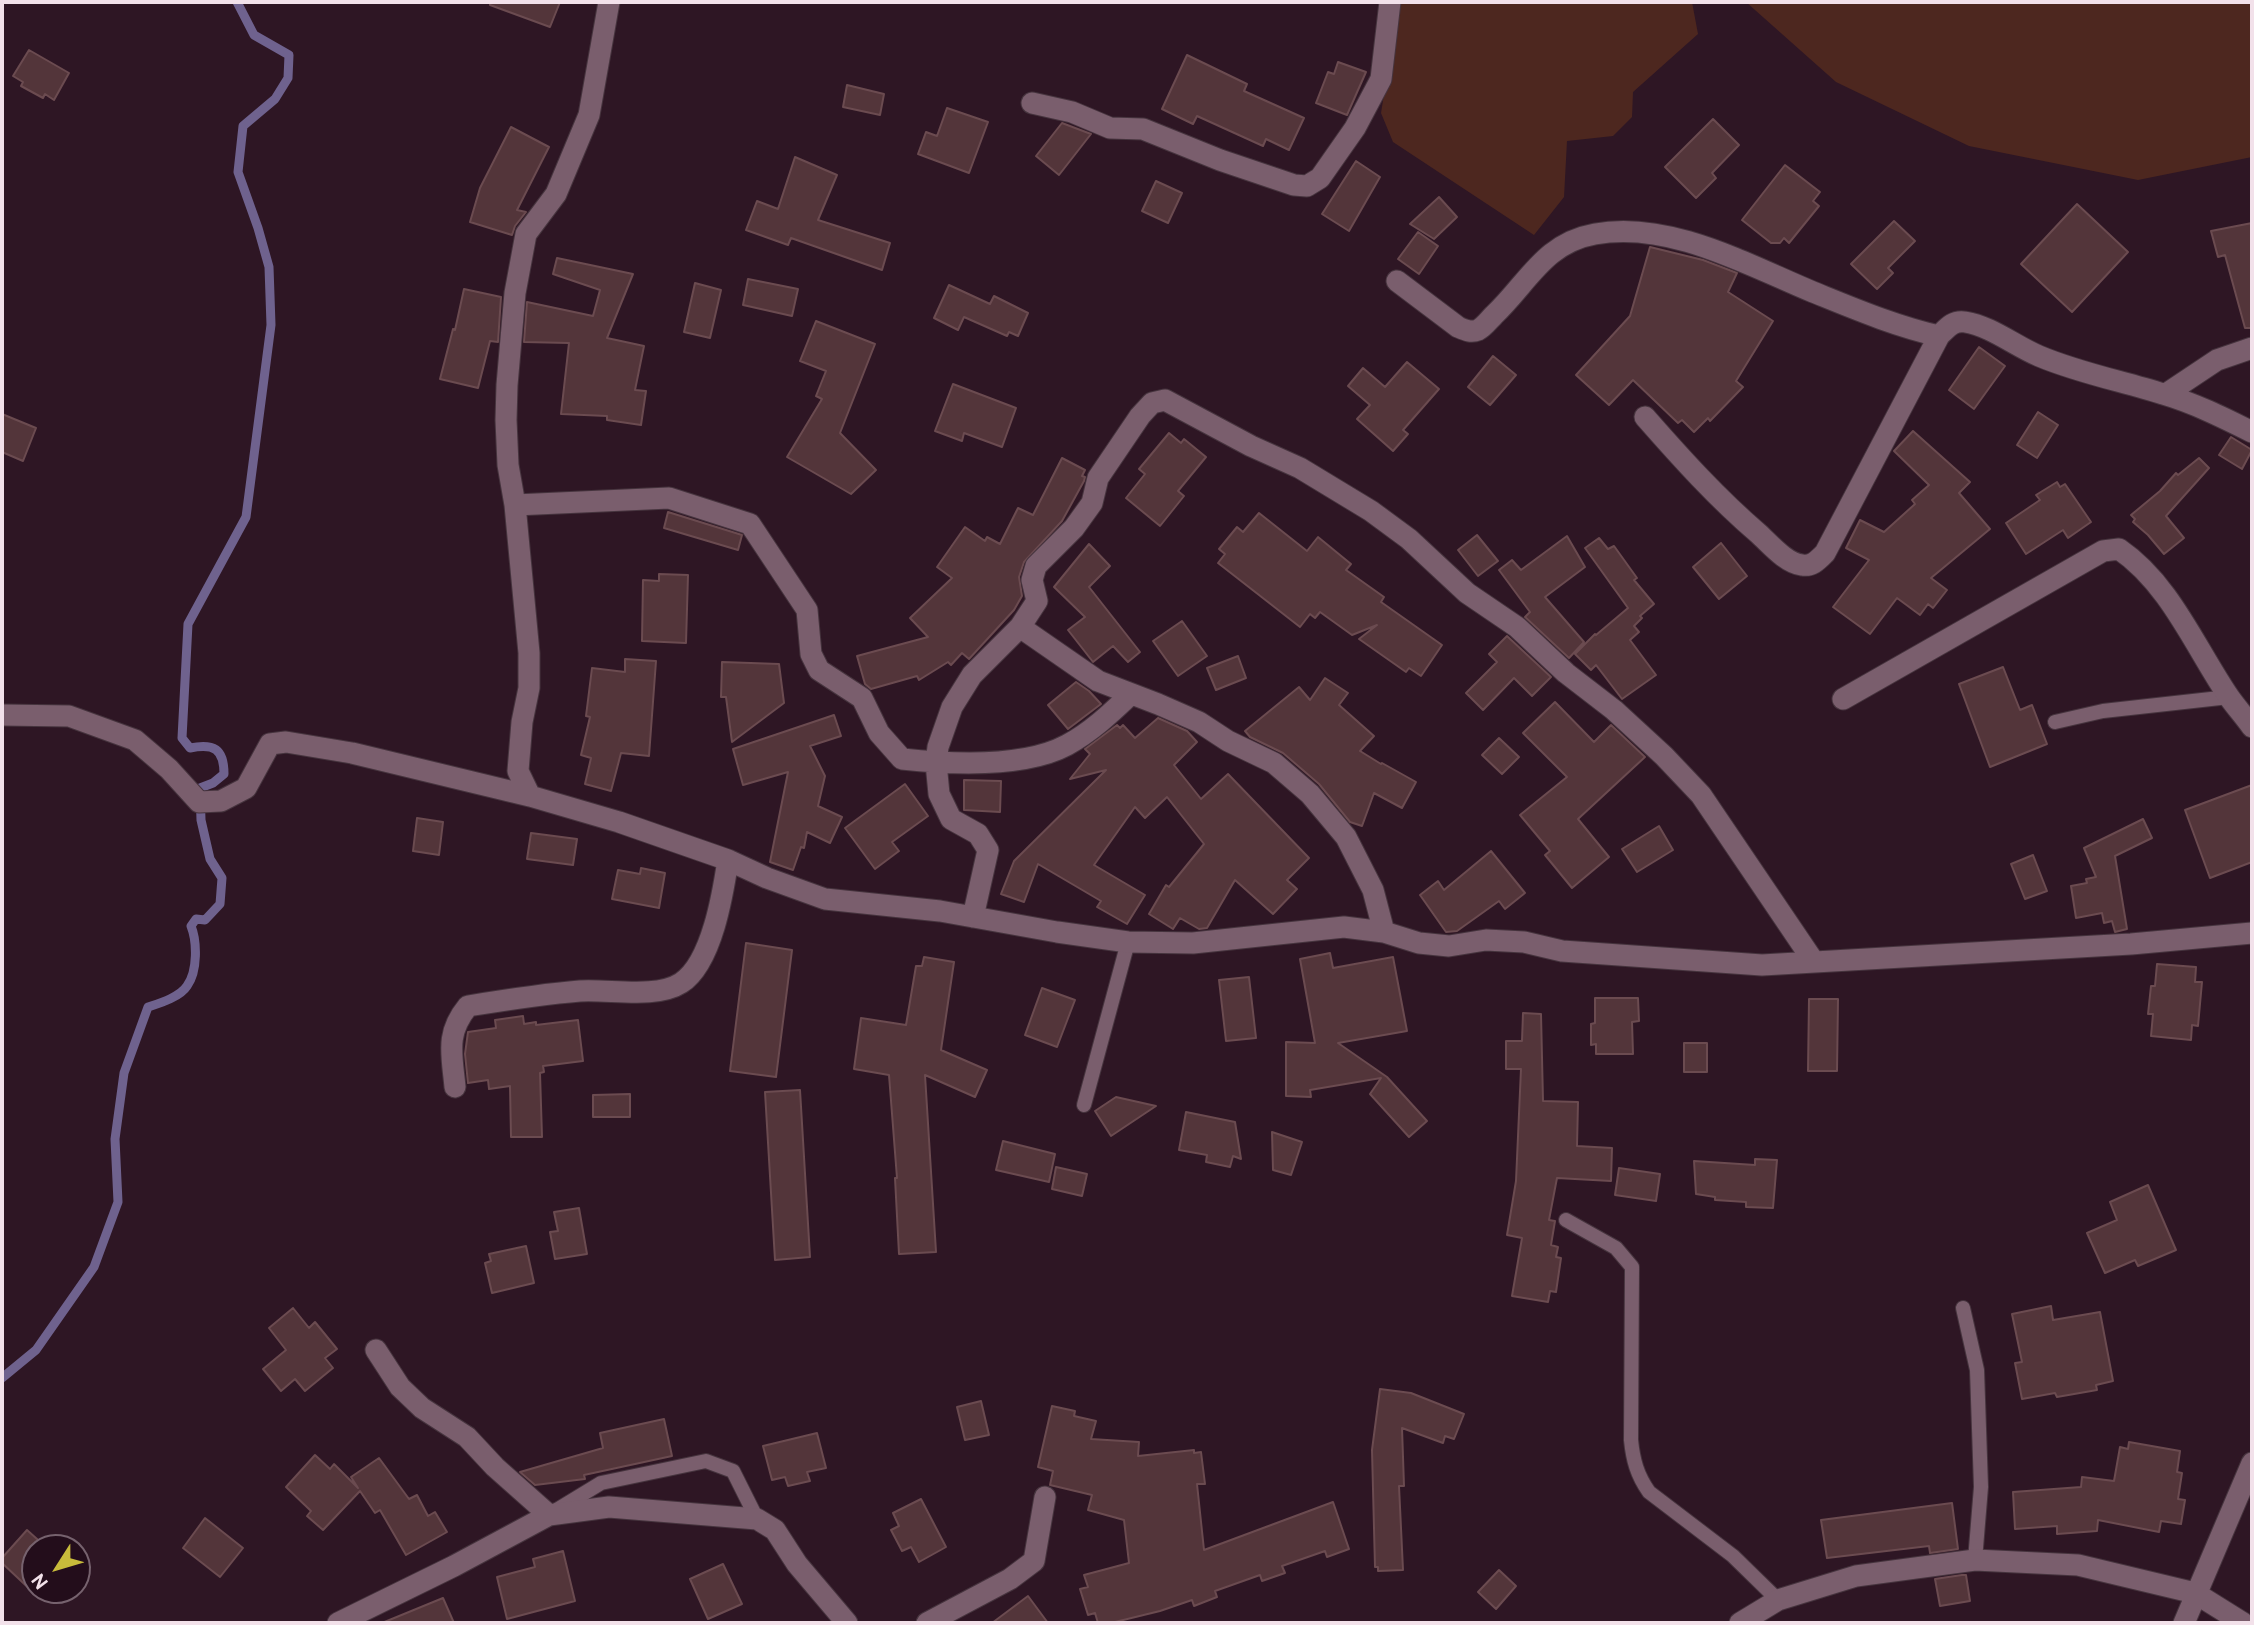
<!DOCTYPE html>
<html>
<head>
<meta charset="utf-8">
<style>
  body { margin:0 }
  #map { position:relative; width:2254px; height:1625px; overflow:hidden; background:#2e1624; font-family:Overpass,sans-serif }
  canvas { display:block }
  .frame { position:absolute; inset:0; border:4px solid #f2e1ea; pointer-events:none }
  .north { position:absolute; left:21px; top:1534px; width:70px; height:70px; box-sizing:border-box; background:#230d1b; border:2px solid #76626e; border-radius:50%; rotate:233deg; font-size:19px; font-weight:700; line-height:28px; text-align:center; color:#f2e1ea }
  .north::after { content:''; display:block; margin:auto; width:24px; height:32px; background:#c8bb3b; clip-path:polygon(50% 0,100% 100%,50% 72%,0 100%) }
</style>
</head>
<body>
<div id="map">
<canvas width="2254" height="1625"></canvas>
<div class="frame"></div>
<div class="north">N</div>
</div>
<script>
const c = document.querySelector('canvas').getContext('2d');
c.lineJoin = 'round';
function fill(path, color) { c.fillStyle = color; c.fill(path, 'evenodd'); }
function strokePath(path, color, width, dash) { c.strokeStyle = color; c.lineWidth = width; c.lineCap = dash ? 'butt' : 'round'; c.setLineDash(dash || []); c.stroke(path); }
fill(new Path2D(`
  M1399 2H1692L1698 34 1633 92 1632 117 1613 136 1567 141 1564 197 1534 235 1393 142 1381 113Z
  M1746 2H2252V157L2138 180 1969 146 1836 82Z`), '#4d271f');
strokePath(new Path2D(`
  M2 1378 36 1350 94 1267 118 1202 115 1139 124 1073 148 1007C160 1003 180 997 187 986 198 971 197 941 191 926L196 919 205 920 220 904 222 878 210 859 201 820 200 788 213 783 224 774C224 749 214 743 190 748L182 738 188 624 246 517 271 325 269 267 258 228 238 172 243 126 275 99 288 78 289 55 254 35 237 2`), '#6f628e', 9);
const building = new Path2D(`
  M490 2H560L550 27 490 5Z
  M29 50 69 73 54 100 45 94 43 98 21 86 23 82 13 76Z
  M1187 55 1247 84 1244 91 1304 118 1289 150 1266 139 1263 146 1197 116 1193 124 1162 109Z
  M1338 62 1366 72 1347 115 1316 103 1328 72 1334 74Z
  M847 85 884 94 880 115 843 107Z
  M947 108 988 122 969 173 918 154 926 132 937 136Z
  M1713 119 1739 145 1712 173 1716 178 1696 198 1665 167Z
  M1062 123 1091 134 1059 175 1036 156Z
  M511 127 549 147 517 210 526 212 515 226 512 235 470 222 480 188Z
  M795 157 837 175 818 220 890 243 882 270 791 238 788 245 746 230 757 201 778 209Z
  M1356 161 1380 177 1349 231 1322 214Z
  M1785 165 1820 192 1813 201 1819 206 1789 243 1784 238 1780 243H1771L1742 220Z
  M1156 181 1182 193 1168 223 1142 211Z
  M1439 197 1457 217 1434 239 1410 224Z
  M2077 204 2128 252 2072 312 2021 264Z
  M1894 221 1915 241 1888 268 1893 273 1877 289 1851 264Z
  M2252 223V328H2245L2225 255 2218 257 2211 231Z
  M1418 232 1438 246 1419 274 1398 259Z
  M1650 247 1703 260 1737 273 1728 292 1773 321 1736 381 1743 387 1710 421 1708 418 1694 432 1682 420 1678 423 1633 380 1609 405 1576 375 1630 316Z
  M557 258 633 274 607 338 644 346 635 390 646 391 641 425 607 420V416L561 414 569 343 524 342 527 302 593 316 600 290 553 274Z
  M748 279 798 289 792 316 743 305Z
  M695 283 721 290 710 338 684 332Z
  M949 285 990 304 994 296 1028 313 1018 336 1009 332 1007 336 964 317 958 330 934 318Z
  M464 289 501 297 498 342 490 341 478 388 440 379 453 329 455 330Z
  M816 321 875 344 840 433 876 470 851 494 787 457 822 399 816 396 826 371 800 361Z
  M1979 347 2005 366 1974 409 1949 390Z
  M1493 356 1516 375 1490 405 1468 387Z
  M1407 362 1439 389 1403 430 1408 434 1393 451 1357 419 1370 405 1348 386 1363 368 1385 387Z
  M953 384 1016 408 1002 447 964 433 962 441 935 431Z
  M2038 412 2058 425 2037 458 2017 445Z
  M2 414 36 428 23 461 2 452Z
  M1913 431 1970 482 1959 493 1990 529 1931 578 1947 590 1933 608 1928 604 1920 615 1897 598 1870 634 1833 607 1869 560 1846 548 1860 520 1884 532 1915 504 1912 500 1929 485 1894 451Z
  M1169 433 1181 443 1184 439 1206 457 1178 491 1184 496 1160 526 1126 498 1145 474 1139 469Z
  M2231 437 2252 450 2242 469 2219 455Z
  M1062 458 1085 470 1082 476 1085 477 1084 481 1062 521 1024 562 1019 577 1022 596 1014 610 969 659 962 653 951 665 948 662 919 680 917 676 871 689 865 684 857 656 928 637 910 618 952 578 937 567 965 527 985 541 987 537 1000 544 1018 508 1033 515Z
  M2199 458 2209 468 2166 516 2184 538 2164 554 2148 535 2133 522 2135 519 2131 515 2160 491 2176 473 2178 475Z
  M2057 482 2060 487 2065 484 2091 522 2068 538 2063 530 2026 554 2006 523 2040 500 2036 495Z
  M668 512 742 535 738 550 664 528Z
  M1259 513 1307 551 1318 537 1351 564 1346 570 1384 597 1381 602 1442 645 1421 676 1409 668 1406 672 1359 639 1377 625 1352 635 1320 612 1315 618 1310 614 1300 627 1218 563 1225 554 1219 549 1237 527 1243 532Z
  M1477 535 1498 561 1478 576 1458 550Z
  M1567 536 1585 567 1545 597 1584 642 1569 658 1525 617 1530 612 1499 570 1512 560 1521 570Z
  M1599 538 1608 549 1614 546 1637 578 1634 580 1654 604 1640 616 1642 618 1634 626 1639 632 1630 640 1656 675 1622 699 1596 665 1591 670 1575 654 1595 634 1596 635 1628 608 1585 548Z
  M1721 543 1747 576 1719 599 1693 567Z
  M1089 544 1110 566 1089 587 1140 652 1128 662 1113 646 1093 662 1068 630 1085 617 1054 587Z
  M659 574 688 575 686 643 642 641 643 580 659 581Z
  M1182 621 1207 656 1178 676 1153 641Z
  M1507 636 1551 677 1532 696 1514 678 1483 710 1466 693 1497 662 1489 654Z
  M1238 656 1246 678 1216 690 1207 668Z
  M625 659 656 661 649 756 621 753 611 791 585 784 591 758 581 755 590 717 586 716 592 668 625 672Z
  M722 662 779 664 784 703 732 742 726 697H721Z
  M2003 667 2020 710 2032 705 2047 744 1990 767 1959 684Z
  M1325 678 1348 693 1339 705 1374 736 1360 751 1381 764 1382 763 1416 782 1402 808 1374 793 1362 826 1350 822 1319 784 1283 753 1250 737 1245 731 1299 687 1310 700Z
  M1076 682 1089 691 1101 704 1068 729 1048 705Z
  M1555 702 1594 742 1611 725 1645 757 1578 819 1609 857 1572 888 1545 855 1550 851 1520 815 1567 777 1523 733Z
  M834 715 841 736 810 746 825 776 818 806 842 817 830 843 807 832 804 848 801 847 793 870 770 862 788 772 743 785 733 749Z
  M1158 718 1187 731 1197 742 1174 765 1201 799 1228 774 1309 858 1287 880 1297 889 1273 914 1235 880 1207 928 1199 929 1180 918 1173 929 1149 914 1166 885 1169 887 1204 844 1167 797 1145 818 1135 807 1094 865 1145 895 1127 924 1097 907 1101 901 1038 864 1024 902 1001 894 1014 861 1106 770 1070 779 1090 754 1085 749 1117 725 1120 728 1123 725 1135 738Z
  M1499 738 1519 757 1502 774 1482 755Z
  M964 780 1001 781 1000 812 964 810Z
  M905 784 928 816 892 842 899 851 875 869 845 828Z
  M2252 785V862L2210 878 2185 810Z
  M417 818 443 822 439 855 413 851Z
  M2143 819 2152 838 2115 856 2127 929 2115 932 2112 921 2104 923 2102 913 2076 918 2071 886 2087 883 2086 879 2096 877 2084 848Z
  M1659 826 1673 850 1637 872 1622 849Z
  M531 833 577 839 573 865 527 859Z
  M1491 851 1525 893 1505 909 1499 901 1457 931 1446 932 1420 895 1438 881 1444 890Z
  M2033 855 2047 891 2025 899 2011 864Z
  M641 868 665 873 659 908 612 899 618 870 640 874Z
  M746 943 792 950 776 1077 730 1071Z
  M1330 953 1333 968 1393 957 1407 1031 1338 1043 1387 1077 1427 1121 1409 1137 1370 1094 1381 1078 1310 1090 1311 1097 1286 1096V1042L1315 1043 1300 959Z
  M924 957 954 962 941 1050 987 1070 975 1097 925 1075 936 1252 899 1254 895 1178H897L889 1075 854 1069 861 1018 906 1025 916 966H922Z
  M2157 964 2196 967 2195 982H2202L2198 1026 2192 1025 2191 1040 2151 1036 2153 1014H2148L2151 986H2155Z
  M1249 977 1256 1038 1226 1041 1219 980Z
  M1042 988 1075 1000 1057 1047 1025 1035Z
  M1595 998H1638L1639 1021 1632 1022 1633 1054H1596V1044L1591 1045V1024L1595 1023Z
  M1809 999H1838L1837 1071H1808Z
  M1523 1013 1541 1014 1543 1101 1578 1102 1577 1146 1612 1148 1611 1181 1557 1178 1549 1220 1555 1221 1551 1245 1558 1247 1556 1257 1561 1258 1556 1292 1550 1291 1548 1302 1512 1296 1522 1238 1507 1235 1516 1181 1521 1069H1506V1041H1522Z
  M523 1016 524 1024 536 1022V1025L578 1020 583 1061 543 1066 544 1072 540 1073 542 1137H511L510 1086 489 1089 488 1080 468 1083 465 1054 468 1032 496 1028 495 1020Z
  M1684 1043H1707V1072H1684Z
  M800 1090 810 1257 775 1260 765 1092Z
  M630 1094V1117H593V1095Z
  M1116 1097 1156 1106 1111 1136 1095 1111Z
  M1186 1112 1235 1122 1241 1159 1233 1156 1230 1167 1206 1162 1207 1155 1179 1150Z
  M1272 1132 1302 1142 1291 1175 1273 1170Z
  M1003 1141 1055 1154 1049 1182 996 1170Z
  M1755 1159 1777 1160 1773 1208 1746 1207V1202L1715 1200V1197L1696 1194 1694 1161 1755 1165Z
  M1056 1167 1087 1174 1082 1196 1052 1189Z
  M1619 1168 1660 1174 1656 1201 1615 1195Z
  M2148 1185 2176 1250 2138 1266 2135 1260 2105 1273 2087 1233 2117 1220 2110 1202Z
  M579 1208 587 1254 555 1259 550 1232 558 1231 554 1212Z
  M526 1246 534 1283 492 1293 485 1263 491 1261 489 1254Z
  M2051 1306 2053 1320 2100 1312 2113 1381 2096 1385 2097 1390 2057 1397 2055 1393 2022 1399 2015 1363 2022 1362 2012 1314Z
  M293 1308 309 1328 315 1322 337 1349 325 1358 333 1368 305 1391 295 1379 281 1391 263 1369 286 1350 269 1328Z
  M1380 1389 1411 1393 1464 1414 1454 1439 1445 1436 1443 1443 1402 1428 1404 1486H1399L1403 1570 1378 1571V1567H1375L1372 1450Z
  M981 1401 989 1435 965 1440 957 1407Z
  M1052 1406 1075 1411 1074 1416 1096 1421 1091 1439 1139 1442 1138 1456 1194 1450V1453L1201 1452 1205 1484H1197L1204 1550 1333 1502 1349 1549 1327 1557 1325 1551 1282 1566 1285 1573 1262 1581 1260 1575 1215 1591 1217 1597 1194 1606 1192 1600 1160 1611 1111 1623H1098L1095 1613 1088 1615 1080 1589 1088 1587 1084 1575 1129 1563 1124 1520 1088 1510 1092 1495 1050 1485 1053 1471 1038 1467Z
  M664 1419 672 1456 584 1475 585 1479 535 1485 520 1472 603 1448 600 1433Z
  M817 1433 826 1468 807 1472 810 1481 788 1486 785 1477 772 1480 763 1446Z
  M2129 1442 2180 1451 2177 1472 2182 1473 2178 1499 2185 1500 2181 1524 2161 1521 2159 1532 2098 1520 2097 1531 2057 1534V1526L2015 1529 2013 1492 2081 1487 2082 1477 2114 1481 2120 1447 2128 1449Z
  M315 1455 330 1469 334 1464 358 1488 351 1477 379 1458 409 1499 417 1495 428 1516 435 1512 447 1532 406 1555 380 1510 375 1513 360 1491 323 1530 307 1516 311 1511 286 1487Z
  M921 1499 946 1547 919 1562 911 1547 902 1551 891 1530 899 1526 893 1513Z
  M1952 1503 1958 1549 1930 1553 1929 1546 1827 1558 1821 1520Z
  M205 1518 243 1548 220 1577 183 1548Z
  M27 1530 47 1548H35V1590H40L36 1595 2 1563V1558Z
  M563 1551 575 1601 507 1619 497 1577 535 1567 533 1559Z
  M723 1564 742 1604 708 1619 690 1579Z
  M1499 1570 1516 1586 1496 1609 1478 1592Z
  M1962 1575H1966L1970 1601 1940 1606 1935 1579Z
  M1028 1596 1048 1623H992Z
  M443 1598 454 1623H382Z`);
fill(building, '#53353a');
strokePath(building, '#6b4b50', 2);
const service = new Path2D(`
  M2055 722 2103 711 2229 697
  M1084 1105 1128 942
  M1566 1220 1616 1248 1632 1267 1631 1440C1633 1460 1637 1475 1649 1492L1733 1556 1778 1600
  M1963 1308 1977 1370 1981 1487 1975 1560
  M555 1511 601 1483 706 1461 733 1471 757 1519`);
const minor = new Path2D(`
  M609 2 589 115 556 194 526 234 515 293 507 385 506 420 508 465 515 505 529 653V688L522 722 518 771 530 796 619 822 728 860 767 878 825 899 940 911 1057 932 1128 942 1193 943 1344 927 1384 932 1419 943 1449 946 1486 940 1524 942 1562 951 1762 965 2131 944 2252 933
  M1032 103 1072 112 1110 128 1143 129 1220 160 1294 185 1307 186 1320 178 1355 128 1381 79 1390 2
  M1397 281 1458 327C1465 330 1471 333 1478 330 1484 327 1489 320 1494 315 1528 283 1544 243 1595 234 1668 220 1748 265 1813 292 1855 309 1895 326 1939 336
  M2166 394 2217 360 2252 348
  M1645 417C1681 458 1717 498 1759 534 1771 545 1786 563 1802 565 1812 567 1818 560 1825 553L1939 336C1947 328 1953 320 1965 322 1991 326 2015 346 2039 356 2079 373 2122 381 2163 394 2194 403 2224 418 2252 432
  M515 505 669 498 750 524 807 610 811 654 819 670 862 698 879 733 902 759C949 764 1024 768 1067 745 1091 732 1110 714 1130 695
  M1020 627 1098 681 1158 704 1199 722 1228 741 1274 763 1310 794 1346 837 1373 890 1384 932
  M1843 699 2103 551 2119 549C2170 584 2195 647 2229 697 2236 707 2245 717 2252 727
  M2 715 69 716 135 740 169 769 199 802 221 801 246 788 270 744 286 742 352 753 530 796
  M973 917 988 850 978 834 951 819 939 794 936 763 938 747 952 707 972 675 1020 627 1037 601 1032 580 1036 566 1074 528 1092 503 1098 478 1140 416 1152 403 1165 400 1251 446 1300 468 1371 511 1409 539 1467 593 1517 627 1566 673 1614 710 1664 756 1701 795 1814 962
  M455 1087C452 1054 445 1034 468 1006 505 1000 543 994 580 991 610 989 656 999 681 983 712 963 723 893 728 860
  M376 1350 400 1387 422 1408 467 1437 495 1467 549 1515
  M338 1623 454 1566 549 1515 609 1507 757 1519 775 1530 797 1564 847 1623
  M927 1623 1010 1579 1034 1561 1045 1497
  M1740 1623 1778 1600 1856 1576 1975 1560 2078 1565 2195 1593 2243 1623
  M2184 1623 2252 1463`);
strokePath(service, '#46343e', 16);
strokePath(minor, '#46343e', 23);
strokePath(service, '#7a5e6d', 14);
strokePath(minor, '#7a5e6d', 21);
</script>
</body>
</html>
